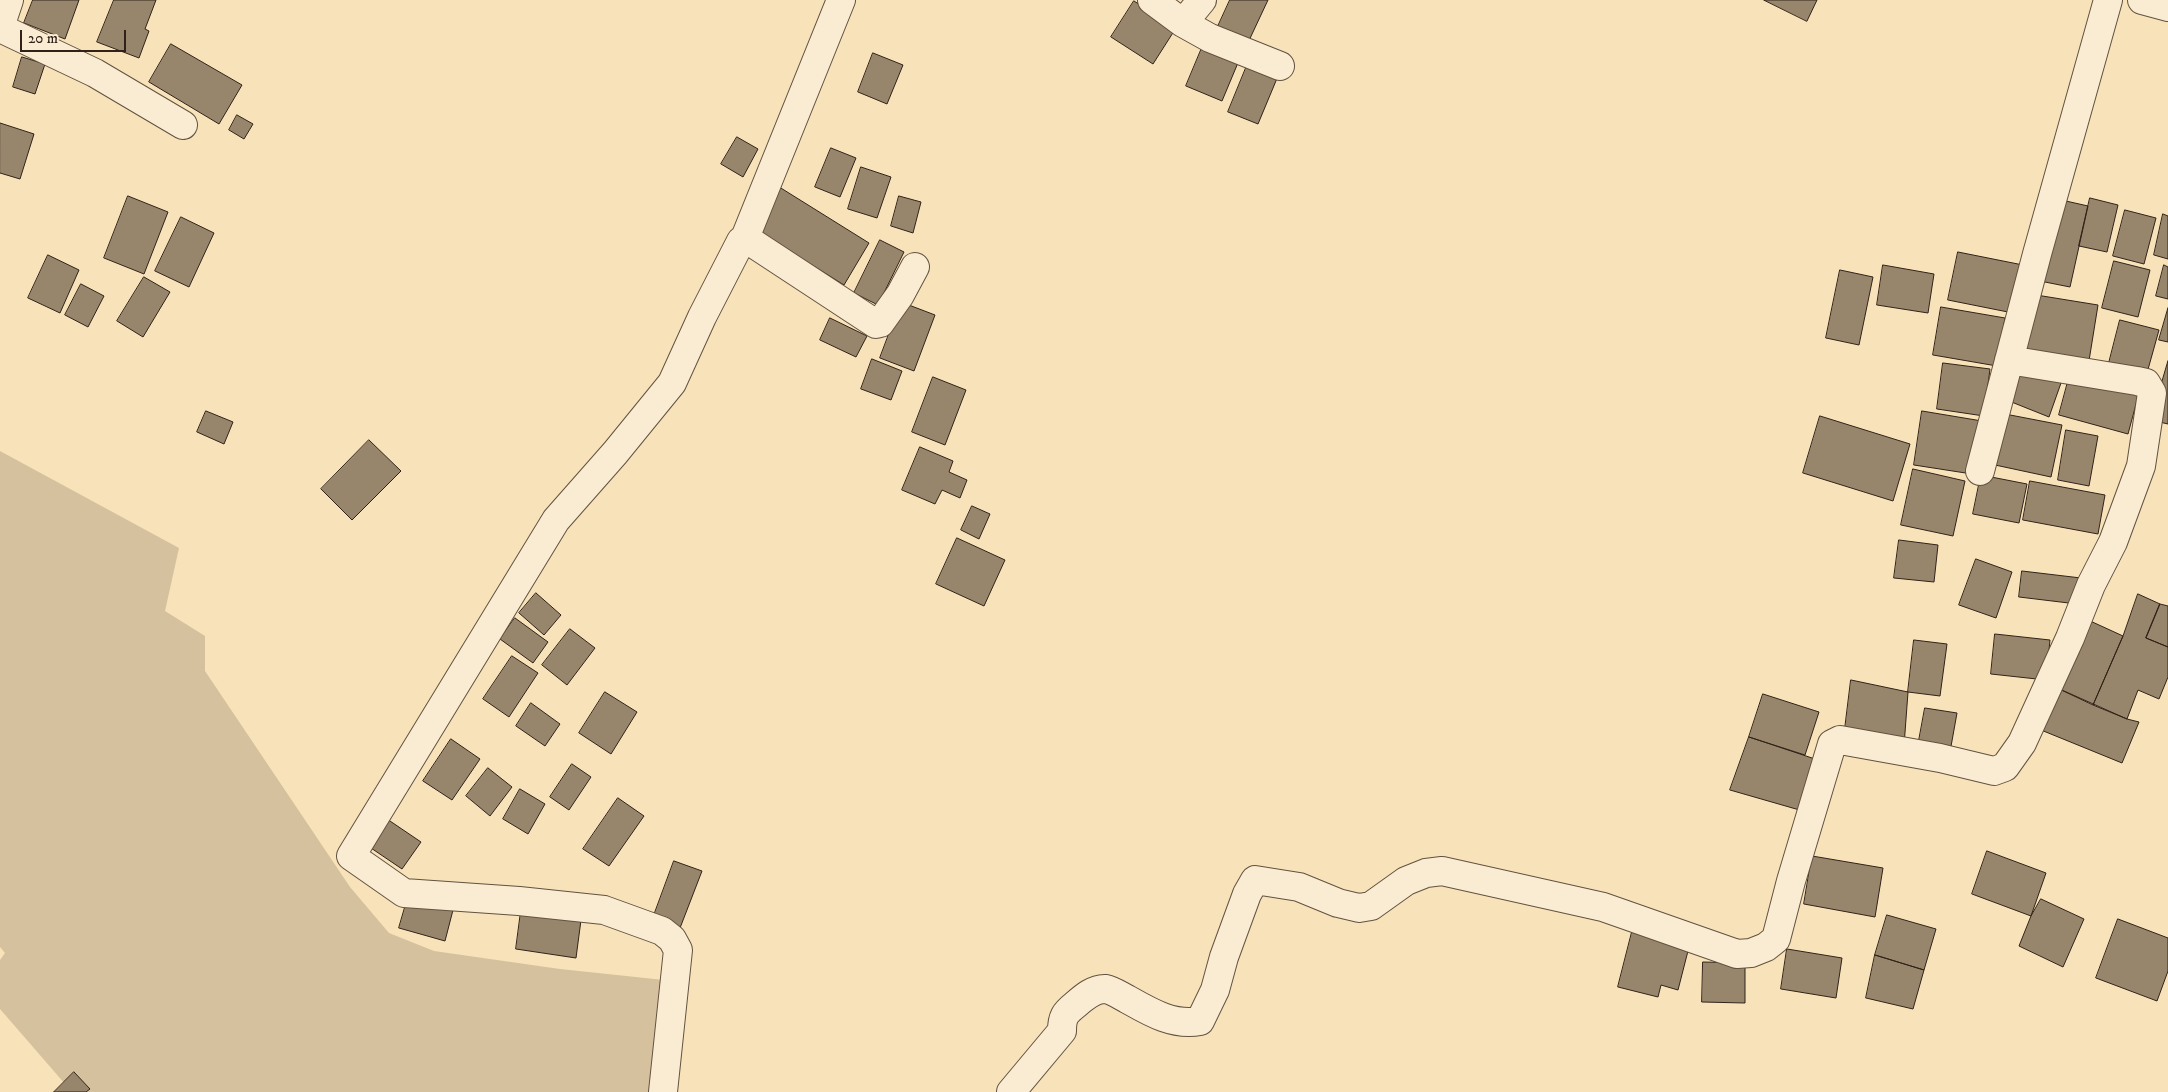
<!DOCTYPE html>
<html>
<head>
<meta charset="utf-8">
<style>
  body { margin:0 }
  #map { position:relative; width:2168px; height:1092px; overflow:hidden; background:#f7e2b9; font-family:"IM FELL DW Pica",serif }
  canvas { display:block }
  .scale { position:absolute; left:20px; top:30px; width:106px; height:22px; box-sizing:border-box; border:2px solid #312219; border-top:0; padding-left:6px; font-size:15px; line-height:18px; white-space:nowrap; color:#312219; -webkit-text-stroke:4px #faecd2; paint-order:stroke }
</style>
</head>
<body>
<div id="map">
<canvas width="2168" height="1092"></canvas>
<div class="scale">20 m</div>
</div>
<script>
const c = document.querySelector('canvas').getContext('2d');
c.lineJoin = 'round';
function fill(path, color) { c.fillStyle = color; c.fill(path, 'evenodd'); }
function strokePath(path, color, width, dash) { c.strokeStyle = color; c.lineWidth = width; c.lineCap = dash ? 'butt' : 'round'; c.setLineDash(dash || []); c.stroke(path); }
fill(new Path2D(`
  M0 451 179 548 165 611 205 636V671L350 887 389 933 434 951 560 969 664 980 650 1092H72L0 1009V960L5 953 0 947Z`), '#d5c19e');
const building = new Path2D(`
  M33 0H79L65 39 24 23Z
  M114 0H156L145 29 149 31 139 58 97 42Z
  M1230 0H1268L1245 49 1214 35Z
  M1764 0H1817L1807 21Z
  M1134 1 1176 28 1153 64 1111 37Z
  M1204 43 1240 58 1222 101 1186 86Z
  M171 44 242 85 219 124 149 82Z
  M873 53 903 65 887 104 858 92Z
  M22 57 45 64 35 94 13 87Z
  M1248 63 1278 76 1258 124 1228 112Z
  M237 115 253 124 244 139 229 130Z
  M0 123 34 134 20 179 0 173Z
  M737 137 758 149 743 177 721 164Z
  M831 148 856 158 840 197 815 187Z
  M861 167 891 177 877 218 848 209Z
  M776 185 869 243 844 285 751 227Z
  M128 196 168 212 144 274 104 258Z
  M899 196 921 202 913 233 891 226Z
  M2090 198 2118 205 2107 252 2079 246Z
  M2057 199 2088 206 2070 287 2035 280Z
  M2125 210 2156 218 2144 264 2113 256Z
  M2163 214 2168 216V259L2154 255Z
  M181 217 214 233 189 287 155 271Z
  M880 240 904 252 878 305 854 293Z
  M1958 252 2023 265 2013 313 1948 300Z
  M48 255 79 270 60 313 28 298Z
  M2114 261 2150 270 2138 317 2102 308Z
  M1883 265 1934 274 1928 313 1877 305Z
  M2164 265 2168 267V299L2156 296Z
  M1840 270 1873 277 1859 345 1826 338Z
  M144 277 170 292 143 337 117 321Z
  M81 284 104 296 88 327 65 315Z
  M2030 294 2098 305 2088 367 2019 355Z
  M901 302 935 315 914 371 880 358Z
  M1941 307 2005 318 1997 366 1933 355Z
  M2168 308V342L2159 340Z
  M830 318 867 336 856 357 820 340Z
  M2120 320 2159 330 2147 373 2109 363Z
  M872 359 902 371 891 400 861 389Z
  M2168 361V424L2151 420Z
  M1943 363 1990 369 1984 416 1937 409Z
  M2017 367 2061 383 2049 417 2004 399Z
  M2070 374 2139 393 2128 434 2059 415Z
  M933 377 966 390 945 445 912 432Z
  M206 411 233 422 224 444 197 432Z
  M1922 411 1982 421 1972 474 1914 465Z
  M2005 414 2062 425 2051 477 1995 465Z
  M1820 416 1910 444 1893 501 1803 473Z
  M2066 430 2098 436 2089 486 2058 480Z
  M369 440 401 471 352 520 321 489Z
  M920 447 953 461 949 472 967 480 960 498 942 490 935 504 902 490Z
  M1913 469 1965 481 1953 536 1901 525Z
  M1981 475 2027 484 2019 523 1973 514Z
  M2030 481 2105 495 2098 534 2023 520Z
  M972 506 990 514 979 539 961 530Z
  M957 538 1005 560 984 606 936 584Z
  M1899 540 1938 545 1934 582 1894 578Z
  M1976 559 2012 572 1996 618 1959 605Z
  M2022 571 2081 578 2077 604 2019 597Z
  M536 593 561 615 544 635 519 613Z
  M2138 594 2160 604 2146 638 2168 647V677L2159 699 2138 690 2127 719 2093 705 2123 636Z
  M2160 604 2168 606V647L2146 638Z
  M515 618 548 642 533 663 500 639Z
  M2088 620 2123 636 2093 705 2055 687Z
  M570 629 595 648 567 685 542 665Z
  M1995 634 2050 640 2046 680 1991 674Z
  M1914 640 1947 644 1940 696 1908 692Z
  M512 656 538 673 509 717 483 699Z
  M1851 680 1908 692 1904 746 1844 737Z
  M2055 687 2127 719 2139 722 2122 763 2041 730Z
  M605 692 637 712 611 754 579 733Z
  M1763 694 1819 712 1805 755 1749 737Z
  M531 703 560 724 545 746 516 726Z
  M1925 708 1957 713 1950 752 1918 746Z
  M1749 737 1818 760 1803 811 1730 790Z
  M451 739 480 759 452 800 423 781Z
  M572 764 591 777 569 810 550 797Z
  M488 768 512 787 490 816 466 796Z
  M520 789 545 804 528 834 503 819Z
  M618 798 644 816 609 866 583 849Z
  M387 819 421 842 402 869 368 846Z
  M1987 851 2046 873 2031 916 1972 894Z
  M1812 856 1883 868 1875 917 1804 904Z
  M674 861 702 871 680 928 653 918Z
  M408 897 453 910 445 941 399 928Z
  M2041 899 2084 919 2063 967 2019 946 2031 916Z
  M521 911 581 920 576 958 516 949Z
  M1887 915 1936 929 1924 970 1875 955Z
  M2118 919 2168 938V971L2157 1001 2096 978Z
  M1632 932 1689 947 1678 990 1661 985 1658 997 1618 987Z
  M1787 949 1842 958 1836 998 1781 989Z
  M1875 955 1924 970 1913 1009 1866 998Z
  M1703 962 1745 963V1003L1702 1002Z
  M74 1072 90 1089 86 1092H54Z`);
fill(building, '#98866c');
strokePath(building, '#312219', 1);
const minor = new Path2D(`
  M1152 0 1183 23 1210 38 1280 66
  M2142 0 2168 7
  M1183 23 1202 0
  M0 27 9 0
  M0 28 95 73 183 125
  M745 238 876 324 880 323 900 295 915 267
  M1980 471 2037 254 2108 0
  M663 1092 678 950 672 939 662 931 604 910 519 901 404 893 351 856 556 520 615 453 672 383 702 317 741 241 745 238 841 0
  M1011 1092 1062 1031C1062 1017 1065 1013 1075 1005 1083 998 1094 988 1106 989 1112 990 1121 996 1127 999 1150 1012 1173 1026 1200 1021L1215 990 1224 957 1247 894 1255 880 1299 887 1338 903 1359 908 1371 906 1406 881 1426 873 1442 871 1603 907 1737 954 1751 953 1766 947 1776 939 1791 881 1832 744 1840 740 1940 758 1994 771 2005 767 2022 743 2070 638 2091 585 2113 542 2141 466 2152 393 2146 383 2137 381 2009 360`);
strokePath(minor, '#625241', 30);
strokePath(minor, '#faecd2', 28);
</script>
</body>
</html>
